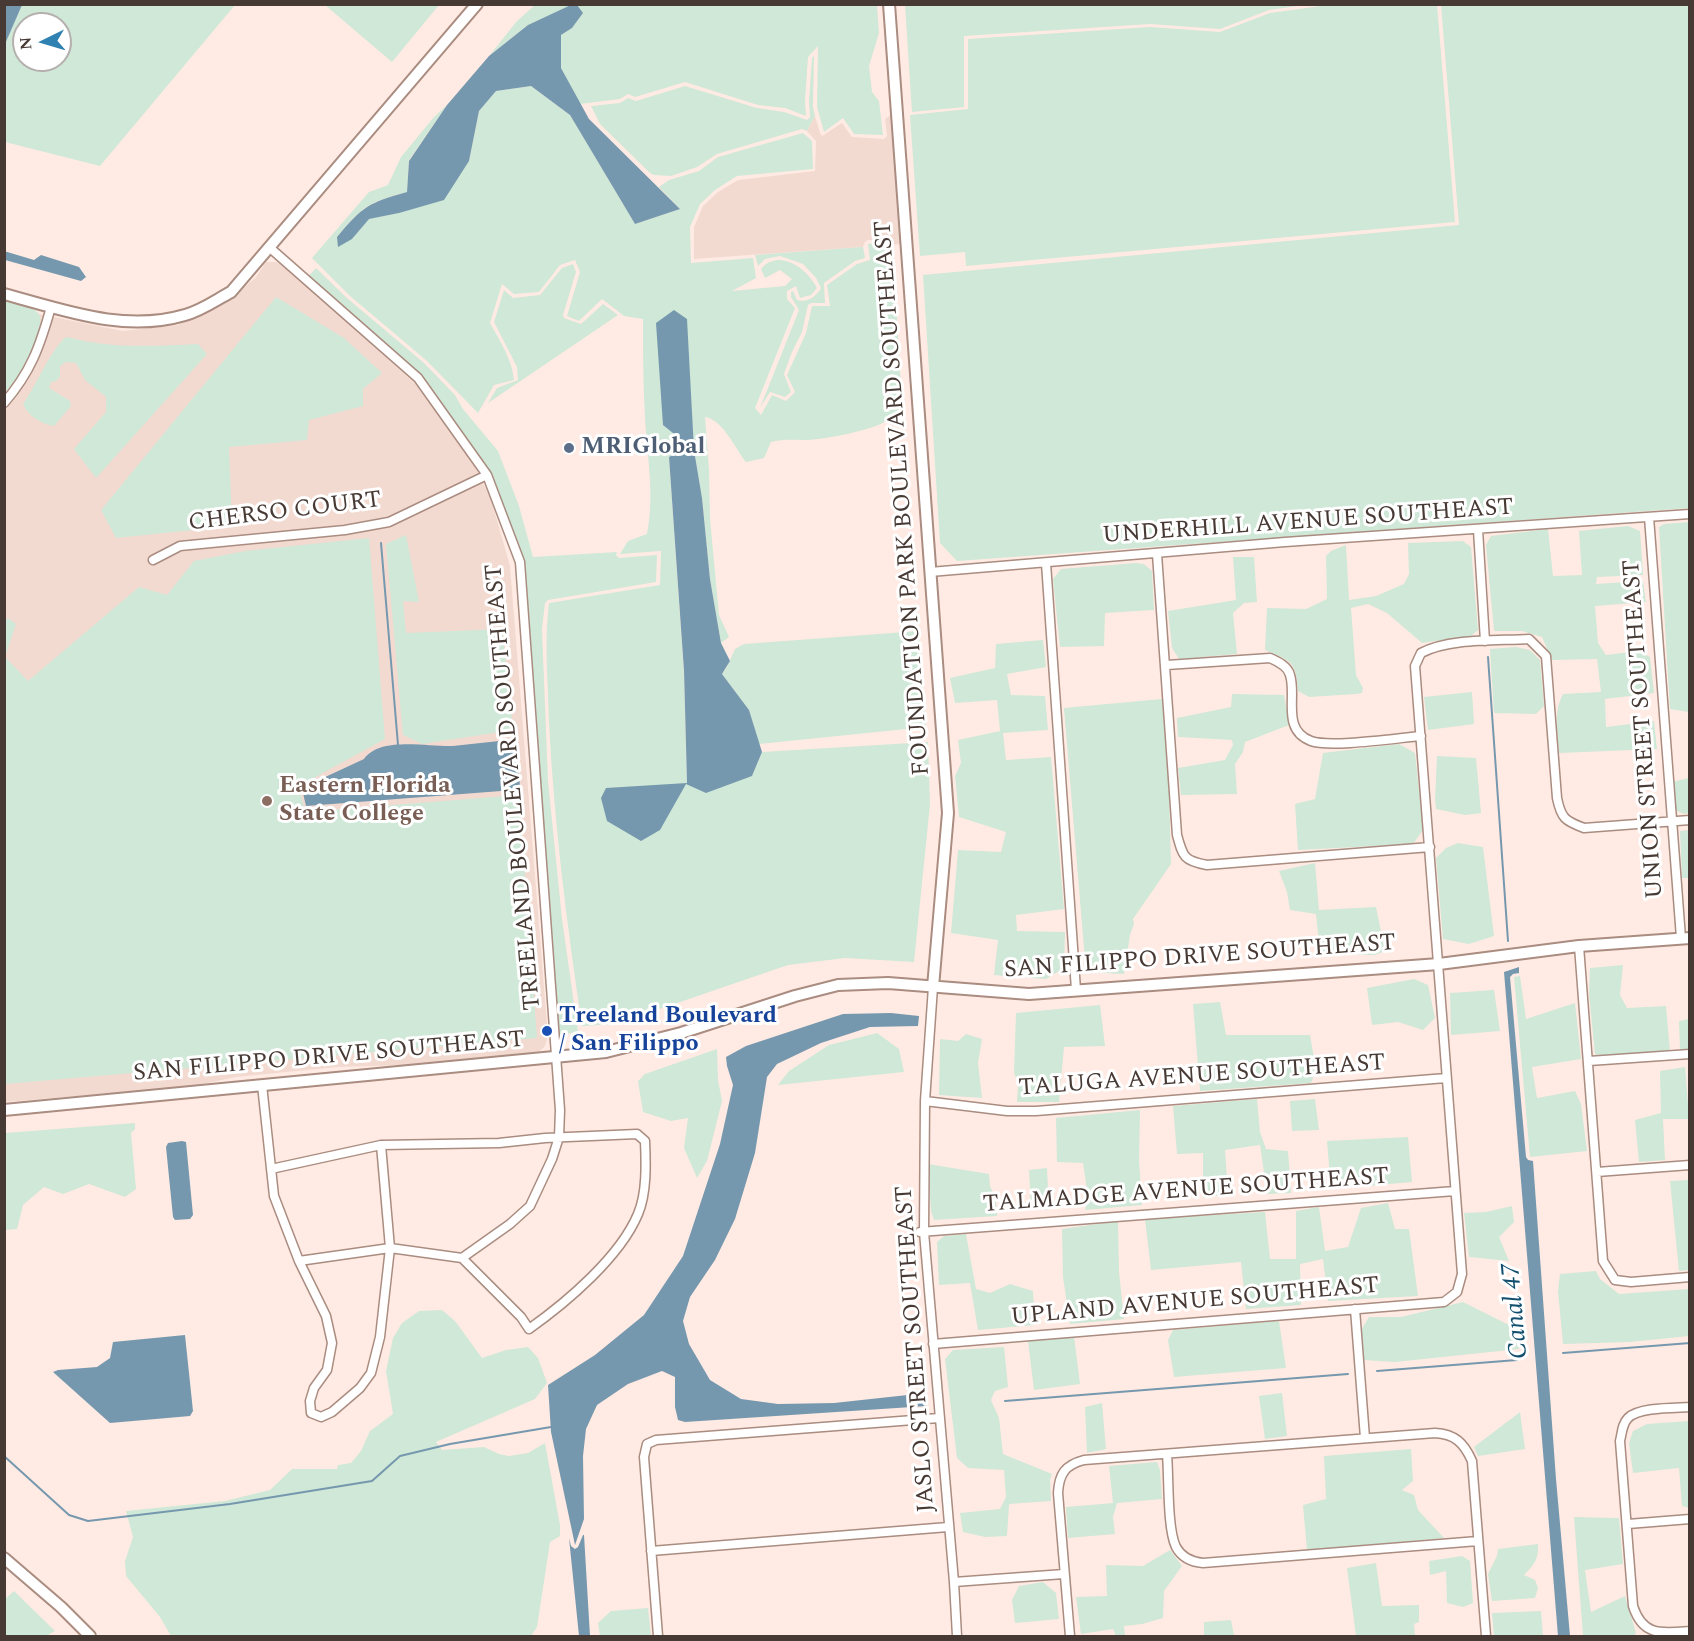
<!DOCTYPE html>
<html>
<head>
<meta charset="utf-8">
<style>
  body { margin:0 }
  #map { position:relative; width:1694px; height:1641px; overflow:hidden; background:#ffebe3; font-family:Spectral,serif }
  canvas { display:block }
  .frame { position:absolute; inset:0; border:6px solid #473a35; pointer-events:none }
  .north { position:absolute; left:12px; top:12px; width:60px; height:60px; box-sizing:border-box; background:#fff; border:2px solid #b5b0ae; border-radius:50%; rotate:265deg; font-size:16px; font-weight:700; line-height:24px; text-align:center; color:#473a35 }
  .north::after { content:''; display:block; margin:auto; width:21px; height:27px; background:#2f81b2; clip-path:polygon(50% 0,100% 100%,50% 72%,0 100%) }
</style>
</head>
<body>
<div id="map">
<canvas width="1694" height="1641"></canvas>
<div class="frame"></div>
<div class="north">N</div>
</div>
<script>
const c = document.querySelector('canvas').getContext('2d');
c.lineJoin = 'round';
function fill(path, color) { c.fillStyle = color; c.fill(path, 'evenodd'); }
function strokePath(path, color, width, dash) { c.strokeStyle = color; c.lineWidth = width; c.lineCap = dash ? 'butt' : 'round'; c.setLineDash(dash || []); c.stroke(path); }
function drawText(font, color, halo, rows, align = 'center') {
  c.font = font + ' Spectral,serif'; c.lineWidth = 6; c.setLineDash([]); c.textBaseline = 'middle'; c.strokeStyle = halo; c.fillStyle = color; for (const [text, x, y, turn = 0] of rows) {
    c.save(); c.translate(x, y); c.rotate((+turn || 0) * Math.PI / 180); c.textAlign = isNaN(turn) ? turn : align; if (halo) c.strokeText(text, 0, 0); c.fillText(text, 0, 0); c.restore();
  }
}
fill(new Path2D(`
  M892 114 902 244 887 245 878 240H868L865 242 863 247 694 259V227L703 206 718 192 738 180 815 171 816 141 807 131 815 116 820 133 822 136 842 123 852 137 884 139 887 136 885 119Z
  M266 262H276L288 269 421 389 472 461 491 499 510 566 548 1036 545 1046 536 1055 410 1065 338 1067 236 1077 189 1087 5 1102 4 301 32 309 39 314 123 331 178 325 231 299 256 277Z`), '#f3dad1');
fill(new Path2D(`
  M22 5H235L100 166 5 142 4 44ZM24 24H60V60H24Z
  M325 5H439L392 62Z
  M535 5H573L528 25 489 56 517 21Z
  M577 5H877L879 33 869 66 872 92 879 101 883 135 854 134 843 118 824 132 817 107 818 46 808 57 805 101 806 116 785 108 758 105 685 82 635 97 628 94 620 99 580 104 561 68V35L572 28 582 14Z
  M905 5V4L1304 5 1269 10 1220 29 1150 24 964 36V107L912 112Z
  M1328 5H1437L1455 222 966 266 965 252 920 256 910 115 968 109V39L1150 27 1220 32 1270 13Z
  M1441 5H1689V508L957 561 940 543 923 275 1459 225Z
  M814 56 813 107 815 116 807 131 802 129 717 154 697 167 671 176 654 175 650 173 600 124 591 106 620 103 628 98 636 101 685 86 757 108 784 112 807 120 810 117 809 101 812 58Z
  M531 86 570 115 635 224 680 209 659 187 669 180 699 171 718 157 803 133 812 141 813 169 737 176 715 190 700 204 690 227 691 263 753 258 756 278 732 291 785 286 792 279 780 270 765 278 761 269C779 248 807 268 817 288L811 295 800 298 796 286 787 291V299L795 308 755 408 761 415 772 395 786 401 795 392 787 375 806 333 812 306H830L827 285 857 264 870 260 868 244 877 243 888 250 890 276 896 303 902 404C898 410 895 415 890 419 875 430 824 440 804 440 790 440 785 439 771 442L764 458 746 462C735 448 723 420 705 417L709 470 710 519 719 615 729 637 721 643 710 579 702 498 694 450 678 437 682 450 669 457 684 674 687 783 752 776 762 752 928 742 930 804 914 962 845 958 788 965 616 1024 582 1026C567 925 554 824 549 722 548 682 544 642 549 603L660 585 661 551 620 554 628 541 647 534C655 494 647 457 645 418 643 385 643 352 643 319L624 316 602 299 579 321 567 316 580 272 575 260 560 265 539 292 514 294 502 284 490 323C500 341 512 359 514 380L494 385 478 413 427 361 350 296 312 258 369 192 388 185 401 157 434 117 447 105 409 160 407 192C369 202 362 206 337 237L352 239 368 219 399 213 469 161 479 111 496 91Z
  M863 247 865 258 855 261 824 283 825 303H811L808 305 802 332 792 352 784 374 791 392 785 397 770 392 760 408 799 310 791 297V292L793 291 797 300C807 303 816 297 821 288L816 278 803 264 780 256 765 259 758 266 755 255Z
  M573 264 576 272 563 315 564 318 581 324 603 304 618 315 488 403 497 388 518 380 517 367 494 322 504 290 513 298 540 295 562 268Z
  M316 268 347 298 424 363 455 395 463 409 498 451 519 506 533 557 617 552 616 555 619 558 657 555 656 582 548 600 545 603 542 629 548 781 562 919 578 1032 559 1035 524 561 493 476 421 375 309 276Z
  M276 297 344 338 382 373 363 389V406L309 420 307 440 229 447 232 526 116 538 101 510Z
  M5 301C14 304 33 305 39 314 46 323 25 365 19 375 15 381 9 387 5 393Z
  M67 337C110 349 154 346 198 344L207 354 96 478 74 449 106 412V397L85 380 76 363 66 362 60 366V377L56 381 51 382 49 388 70 401 71 406 54 426C41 424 28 416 23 404 33 391 56 340 67 337Z
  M1689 522H1690L1689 712 1670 709 1659 527 1664 524Z
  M1628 526 1640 531 1643 575 1597 577 1596 584 1643 581 1646 602 1595 606 1598 643 1606 655 1638 651 1650 657 1654 693 1605 699 1606 727 1654 721 1657 749 1559 753C1558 733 1553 712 1563 694L1601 692 1597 659 1552 660 1542 637 1522 631H1494L1486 545 1491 536 1548 529 1553 576 1582 575 1579 531Z
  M406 535 419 602 403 601 406 633 502 629 513 730 422 744 403 735 386 544Z
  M369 538 385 739 299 786 305 812 519 795 537 1038 5 1084V622L8 618 16 624 5 657 28 681 139 587 167 595 194 561 245 551Z
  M1463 541 1471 547 1478 630 1471 636 1422 643 1387 613 1368 604 1351 608 1356 675 1363 688 1362 693 1356 694 1309 697 1298 691C1296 662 1292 661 1265 650L1267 608 1306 609 1327 599 1326 556 1331 551 1346 545 1349 600 1376 596 1404 584 1409 574 1408 543Z
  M1233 557H1254L1257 602 1244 603 1233 613 1237 654 1179 659 1172 648 1168 611 1236 600Z
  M1136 563 1144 564 1152 571 1154 610 1105 613 1104 646 1060 647 1053 579 1061 569Z
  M919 631 926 727 759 744 749 710 722 674 727 667 735 649 744 644Z
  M1043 640 1046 667 1007 674 1011 695 1045 696 1048 730 1003 733 1006 760 1051 757 1064 909 1016 915 1017 931 1065 932 1064 968 1046 979 994 975 998 940 951 933 958 850 1001 852 1006 832 959 817 955 776 961 763 958 740 1000 731 997 700 955 703 950 678 995 668 996 644Z
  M1516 647 1530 650 1540 660 1544 706 1536 714 1494 713 1490 649Z
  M1472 692 1474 724 1428 730 1424 697Z
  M1232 694 1284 695 1289 725 1245 742 1243 752 1235 764 1237 794 1181 795 1178 768 1225 760 1233 745 1232 740 1178 737 1177 718 1231 707Z
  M1162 699 1169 791 1171 864 1133 919 1134 924 1130 935 1124 974 1086 972 1064 708Z
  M1399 744 1415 753 1423 830 1413 844 1298 850 1295 804 1315 799 1323 753Z
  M1437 756 1476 758 1481 813 1465 815 1436 809 1435 800Z
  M1689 778V813L1684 814 1675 810 1672 782Z
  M1689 830V878H1682L1680 831Z
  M1458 843 1483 847 1494 936 1469 944 1443 939 1436 858 1446 848Z
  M1315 863 1319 910 1376 907 1385 951 1375 955 1320 954 1316 914 1290 910 1287 892 1279 871Z
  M1623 965 1620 995 1627 1008 1666 1006 1670 1052 1601 1058 1595 1054 1589 994 1590 968Z
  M1520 976 1526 1019 1575 1003 1581 1059 1532 1067 1537 1098 1575 1091 1581 1104 1587 1151 1530 1157 1514 977Z
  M1414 979 1428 985 1435 1018 1423 1030 1398 1022 1372 1025 1367 988Z
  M1494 990 1500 1031 1451 1035 1450 993Z
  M1220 1002 1226 1035H1310L1316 1070 1311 1083 1200 1091 1193 1004Z
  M1100 1005 1105 1046 1064 1047 1059 1102H1017L1018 1085 1014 1072 1016 1013Z
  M1689 1019V1050H1680L1679 1021Z
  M877 1033 899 1049 904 1072 778 1085 789 1071 829 1045Z
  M966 1034 982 1039 978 1063 982 1098 939 1095 940 1039 958 1041Z
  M717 1049 718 1080 722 1101 707 1161 697 1178 684 1148 688 1118 671 1121 643 1112 638 1081 645 1074Z
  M1685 1067 1689 1119H1663L1665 1160 1639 1162 1635 1120 1661 1113 1660 1071Z
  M1257 1099 1260 1132 1266 1149 1288 1151 1291 1193 1267 1194 1260 1145 1225 1150 1228 1194 1203 1198V1153L1177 1154 1173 1106Z
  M1315 1099 1319 1130 1292 1131 1290 1101Z
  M1140 1110 1139 1160 1142 1205 1085 1210 1088 1197 1083 1163 1057 1162 1056 1118Z
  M135 1123V1129L131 1133 136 1189 125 1197 89 1184 63 1194 44 1187 23 1205 17 1229 5 1230V1133Z
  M1408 1137 1412 1182 1331 1189 1327 1141Z
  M928 1164 989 1174 990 1186 996 1200 997 1216 934 1220 931 1211Z
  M1047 1168 1049 1210 1031 1209 1029 1170Z
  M1689 1180V1270L1679 1271 1670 1181Z
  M1388 1203 1395 1229H1409L1418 1296 1328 1301 1323 1259 1300 1264 1301 1305 1246 1309 1241 1262 1151 1270 1145 1219 1265 1212 1270 1259H1296V1211L1319 1207 1325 1251 1348 1247 1361 1208Z
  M1512 1206 1514 1222 1499 1237 1509 1261 1469 1257 1464 1213 1486 1212Z
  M1118 1221 1119 1272 1124 1319 1070 1324 1063 1277 1062 1229Z
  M966 1234 976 1289 990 1293 1010 1284 1033 1291 1035 1325 978 1330 970 1283 939 1285 937 1242 944 1236Z
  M1596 1271 1600 1279 1619 1294 1689 1289V1336L1630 1342 1563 1344 1558 1291 1560 1274Z
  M1463 1302 1509 1325 1516 1332 1519 1349 1395 1362 1364 1360 1361 1330 1369 1317H1401Z
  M442 1310 455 1321 482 1358 506 1350 528 1347 538 1358 547 1383 535 1399 436 1442 442 1450 484 1447 499 1454 509 1456 528 1453 545 1443 560 1525V1536L550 1542 537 1627 531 1636H171L160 1617 126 1576 125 1561 133 1537 126 1511 225 1501 270 1490 292 1469H337L338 1465 351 1463 361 1451 370 1431 393 1414 386 1371 393 1338 402 1323 419 1311Z
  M1279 1321 1286 1368 1174 1377 1168 1340 1173 1330Z
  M1074 1336 1080 1384 1034 1390 1028 1341Z
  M1004 1347 1008 1387 995 1391 991 1400 999 1418 1003 1454 1052 1474 1050 1480 1051 1501 1009 1504 1007 1536 985 1537 963 1532 960 1513 1000 1509 1006 1497 1004 1470 968 1468 957 1458 945 1359 953 1350Z
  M1282 1393 1287 1436 1265 1439 1259 1396Z
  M1102 1403 1106 1449 1087 1453 1085 1407Z
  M1520 1412 1525 1449 1478 1456 1474 1447Z
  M1689 1421H1690L1689 1508 1682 1506 1679 1468 1633 1473 1629 1443 1633 1431 1647 1424Z
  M1411 1449 1413 1481 1402 1490 1414 1495 1418 1510 1444 1538 1307 1550 1303 1505 1326 1499 1324 1456Z
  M1157 1462 1160 1470 1162 1499 1117 1503 1113 1517 1115 1534 1068 1538 1066 1507 1113 1503 1109 1466Z
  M1574 1517 1619 1518 1623 1564 1585 1570 1591 1612 1625 1596 1636 1633 1634 1636H1583Z
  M1538 1544C1539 1559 1534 1565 1524 1575L1535 1580 1538 1588 1535 1598 1492 1601 1488 1574 1497 1556 1498 1549Z
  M1170 1550 1182 1566 1164 1591 1163 1618 1142 1624 1124 1626 1125 1636H1116L1113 1629 1081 1634 1076 1597 1107 1596 1106 1565 1143 1566Z
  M1462 1556 1470 1561 1473 1603 1463 1607 1447 1603 1446 1571 1430 1575 1429 1561Z
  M1376 1563 1382 1606 1419 1605V1622L1414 1624 1415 1636H1356L1347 1568Z
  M1043 1582 1056 1593 1059 1619 1015 1623 1012 1600 1019 1586Z
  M14 1591 55 1631 46 1636H5V1599Z
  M648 1608 651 1636H600L598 1623 611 1611Z
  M1541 1611 1543 1636H1494L1492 1613Z
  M1231 1620 1234 1636H1204V1622Z`), '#cfe8d7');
fill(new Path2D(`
  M5 4 22 5 5 44 4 5Z
  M573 4 577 5 583 13 572 28 561 35V68L589 119 680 209 635 224 570 115 531 86 496 91 479 111 469 161 444 200 399 213 369 219 352 239 338 247 337 237C363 206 368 203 407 192L409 161 447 105 489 56 528 25Z
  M4 251 34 260 41 255 79 267 86 277 81 281 5 260Z
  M674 310 687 319 694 450 702 498 710 579 721 643 730 661 722 674 749 710 762 752 752 776 706 793 686 784 660 830 641 841 607 821 601 798 606 788 687 783 684 671 669 457 682 450 678 437 663 425 656 323Z
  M509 740 516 742 520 786 514 790 306 806 303 793 308 785 364 759C380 736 428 747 453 746 471 744 490 742 509 740Z
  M1519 967V973L1513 974 1510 977 1526 1157 1528 1160 1533 1161 1556 1479 1570 1636H1558L1504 972Z
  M891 1013 919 1016 918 1026 870 1027 821 1043 777 1064 767 1077 755 1153 735 1219 715 1260 690 1297 683 1321 689 1344 710 1380 741 1399 778 1404 834 1403 926 1393 927 1406 685 1422 678 1420 675 1407V1377L662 1371 628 1384 597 1405 586 1429 583 1456 584 1519 575 1545 551 1432 548 1385 595 1355 644 1315 683 1256 720 1144 733 1085 727 1066 726 1057 746 1046 843 1014Z
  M182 1141 186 1142 193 1215 190 1219 175 1220 173 1217 166 1147 168 1143Z
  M185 1335 193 1411 190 1416 110 1423 53 1372 58 1370 97 1367 110 1358 113 1342Z
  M583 1535H584L590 1636H579L569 1538 571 1546 575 1549 578 1547Z`), '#7698ae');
strokePath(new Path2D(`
  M381 543 398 745
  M1488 657 1508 941
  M1563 1353 1690 1343
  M1377 1371 1517 1360
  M1005 1401 1348 1374
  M4 1456 69 1515 88 1521 230 1504 372 1481 400 1456 450 1444 551 1427`), '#7698ae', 2);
const minor = new Path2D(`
  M269 247 418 378 487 475 520 562 560 1110 559 1137 552 1159 530 1206 510 1224 462 1258
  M4 403C31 372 40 346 51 307
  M1649 517 1681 938
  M1478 530 1485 641
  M1157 554 1177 835C1183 857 1184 861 1207 865L1430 847
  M153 560 180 546 345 530 389 522 487 475
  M1046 563 1076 990
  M930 572 1285 542 1690 514
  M1167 665 1270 658C1277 661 1288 666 1290 675 1297 696 1281 730 1311 741 1330 748 1397 738 1421 736
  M1579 946 1603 1261 1615 1280 1631 1282 1690 1277
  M933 987 925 1101 924 1232 954 1582 957 1636
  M1589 1061 1690 1054
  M262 1085 274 1196 299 1261 326 1316 332 1343 327 1370 314 1388 310 1401 311 1413 321 1417 332 1412 360 1388 371 1373 380 1337 390 1248 381 1145
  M925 1101 1007 1111H1036L1446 1078
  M271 1169 381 1145 499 1143 545 1138 637 1134 645 1141C646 1163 647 1193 638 1214 620 1257 567 1302 529 1329L521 1317 462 1258 390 1248 299 1261
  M1597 1172 1690 1165
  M920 1232 1455 1191
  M1355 1309 1365 1438
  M933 1344 1444 1302 1457 1292 1462 1274 1415 666 1421 653C1450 638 1496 641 1529 639L1546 656 1557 798C1561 818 1565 821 1584 828L1690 820
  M1690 1407C1674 1408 1639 1407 1628 1418 1622 1424 1622 1433 1620 1441L1633 1606C1643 1637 1662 1633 1690 1631
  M1167 1454C1169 1476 1167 1529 1176 1547 1182 1558 1192 1562 1203 1563L1478 1541
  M1628 1524 1690 1519
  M651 1551 948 1527
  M954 1582 1064 1574
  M658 1636 644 1457 647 1444 656 1440 939 1418
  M1070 1636 1058 1493C1059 1474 1065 1465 1084 1460L1435 1433C1455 1434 1464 1443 1472 1461L1486 1636`);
const tertiary = new Path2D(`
  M889 4 948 813 933 987
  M4 294C64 310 124 333 185 315 201 311 216 300 231 292L477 4
  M4 1110 606 1052 681 1033 795 996 838 985 888 983 1029 994 1439 964 1579 946 1690 938
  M4 1558 61 1607 90 1636`);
strokePath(minor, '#aa8c80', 11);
strokePath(tertiary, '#aa8c80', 14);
strokePath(minor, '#fff', 8);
strokePath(tertiary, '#fff', 10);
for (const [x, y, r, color] of [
  [569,448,6,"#5c6f8a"],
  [267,801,6,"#8d6e63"],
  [547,1031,6,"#1a4fb4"]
]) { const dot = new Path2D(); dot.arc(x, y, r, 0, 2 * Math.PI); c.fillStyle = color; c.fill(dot); strokePath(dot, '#fff', 2); }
drawText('bold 24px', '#4e5e75', '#fff', [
  ["MRIGlobal",581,448]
], 'left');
drawText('24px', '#473a35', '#fff', [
  ["FOUNDATION PARK BOULEVARD SOUTHEAST",904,498,-94],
  ["CHERSO COURT",285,513,-7],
  ["UNDERHILL AVENUE SOUTHEAST",1308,523,-4],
  ["UNION STREET SOUTHEAST",1645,729,-94],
  ["TREELAND BOULEVARD SOUTHEAST",515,787,-95],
  ["SAN FILIPPO DRIVE SOUTHEAST",1200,958,-4],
  ["SAN FILIPPO DRIVE SOUTHEAST",329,1058,-5],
  ["TALUGA AVENUE SOUTHEAST",1202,1077,-4],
  ["TALMADGE AVENUE SOUTHEAST",1186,1192,-4],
  ["UPLAND AVENUE SOUTHEAST",1195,1303,-5],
  ["JASLO STREET SOUTHEAST",917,1349,-94]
]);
drawText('bold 24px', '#785e54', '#fff', [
  ["Eastern Florida",279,787],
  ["State College",279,815]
], 'left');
drawText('bold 24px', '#164399', '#fff', [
  ["Treeland Boulevard",559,1017],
  ["/ San Filippo",559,1045]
], 'left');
drawText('italic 26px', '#124f6e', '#fff', [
  ["Canal 47",1517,1311,-95]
]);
</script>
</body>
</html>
